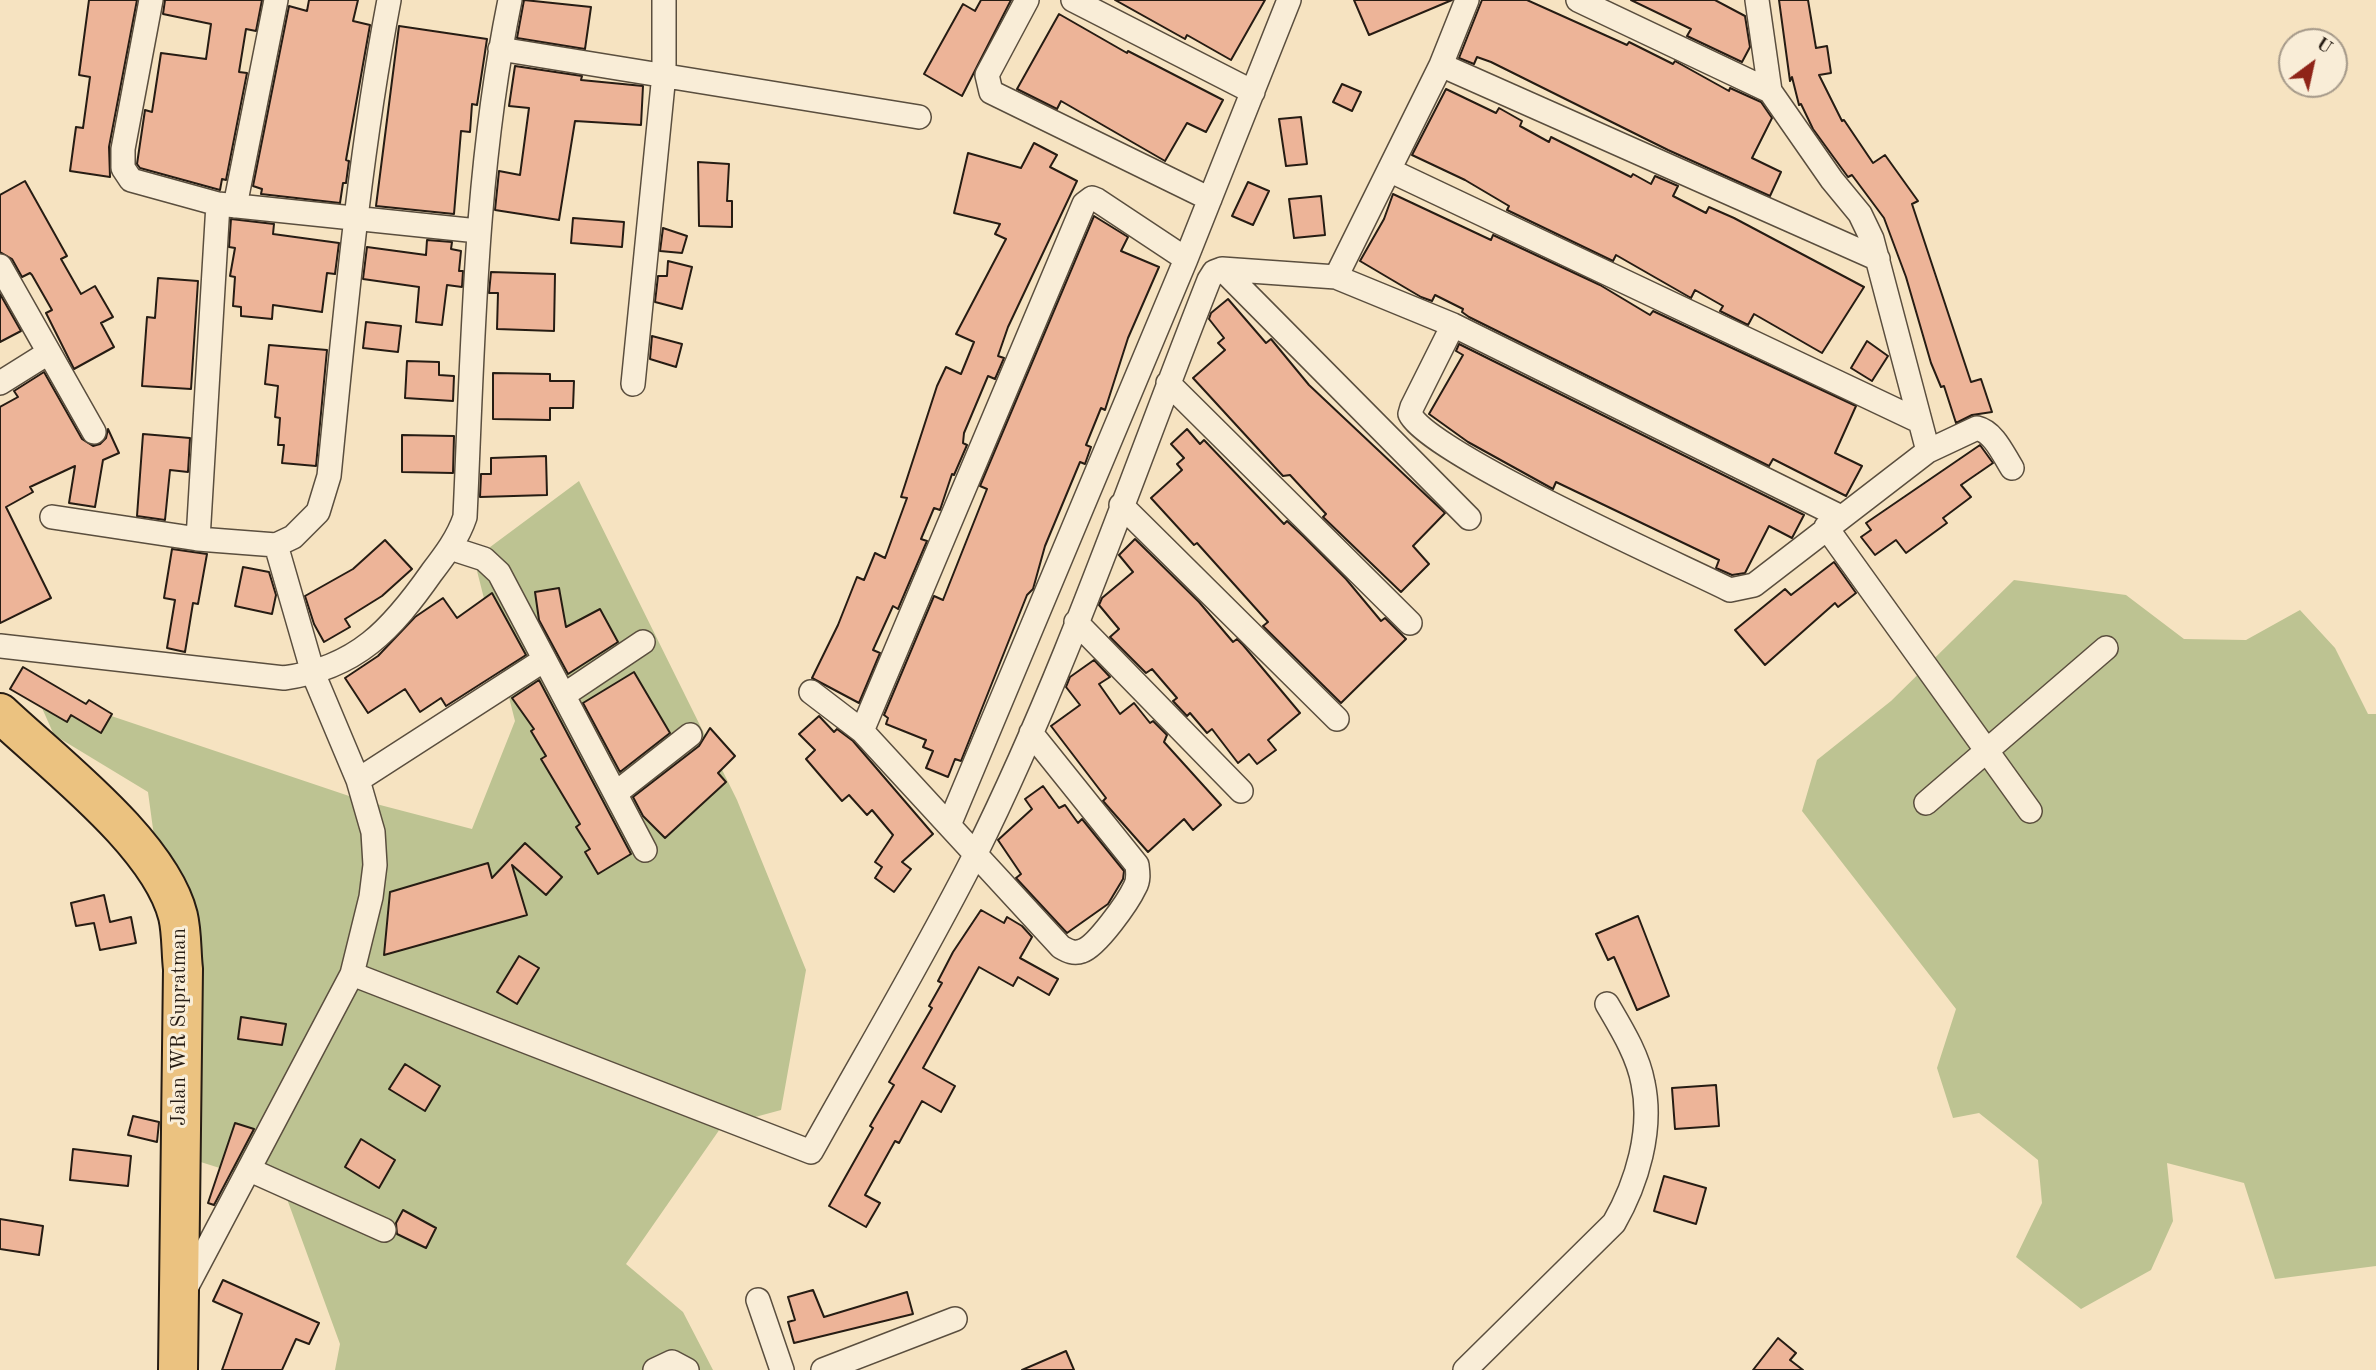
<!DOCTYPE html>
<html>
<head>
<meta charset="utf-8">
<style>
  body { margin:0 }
  #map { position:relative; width:2376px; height:1370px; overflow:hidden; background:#f6e3c1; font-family:"Old Standard TT",serif }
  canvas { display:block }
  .north { position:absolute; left:2278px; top:28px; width:70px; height:70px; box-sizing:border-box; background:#f9edd7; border:2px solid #a59989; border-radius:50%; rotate:33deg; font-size:19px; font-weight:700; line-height:28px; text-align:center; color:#261c13 }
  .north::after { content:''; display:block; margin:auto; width:24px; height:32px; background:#8f2418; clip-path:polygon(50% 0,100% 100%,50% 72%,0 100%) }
</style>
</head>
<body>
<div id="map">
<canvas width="2376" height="1370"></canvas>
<div class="north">U</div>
</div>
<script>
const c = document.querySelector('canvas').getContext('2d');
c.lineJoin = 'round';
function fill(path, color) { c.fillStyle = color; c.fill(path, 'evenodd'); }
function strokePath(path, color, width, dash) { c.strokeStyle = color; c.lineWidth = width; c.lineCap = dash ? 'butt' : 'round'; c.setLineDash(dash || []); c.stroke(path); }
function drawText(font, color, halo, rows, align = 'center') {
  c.font = font + ' "Old Standard TT",serif'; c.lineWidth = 6; c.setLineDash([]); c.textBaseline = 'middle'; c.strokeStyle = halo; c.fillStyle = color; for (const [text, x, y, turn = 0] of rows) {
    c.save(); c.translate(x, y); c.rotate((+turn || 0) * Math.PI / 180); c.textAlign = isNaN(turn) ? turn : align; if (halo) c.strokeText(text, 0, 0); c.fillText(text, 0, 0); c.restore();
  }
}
fill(new Path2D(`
  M579 481 737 800 806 970 781 1110 722 1126 626 1264 683 1312 713 1370H335L340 1344 283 1188 188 1158 164 910 148 792 54 735 34 690 361 800 472 829 515 721 474 559Z
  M2014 580 2126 595 2184 639 2246 640 2300 610 2335 648 2368 714H2376V1266L2275 1279 2244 1183 2167 1163 2173 1221 2151 1270 2081 1309 2016 1257 2042 1203 2038 1160 1979 1113 1953 1118 1937 1068 1956 1009 1802 811 1817 760 1891 701Z`), '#bdc392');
const building = new Path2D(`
  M89 0H137L109 147 110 177 70 171 76 127 83 128 90 77 79 75Z
  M165 0H262L256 31 246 29 239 72 247 73 226 180 222 179 220 190 140 168 137 164 145 110 152 112 161 53 206 59 211 24 163 14Z
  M309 0H358L353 21 370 25 346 160 349 161 346 183H343L340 203 261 194 262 189 253 186 289 6 307 11Z
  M524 0 591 7 585 49 517 38Z
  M981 0H1011L962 96 924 74 963 4 975 11Z
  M1115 0H1265L1231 60 1187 35 1185 39Z
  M1354 0H1452L1369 35Z
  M1482 0H1527L1627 45 1629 42 1673 64 1675 61 1729 91 1730 88 1761 102 1772 118 1752 158 1781 172 1770 196 1668 150 1491 62 1477 57 1474 64 1459 58Z
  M1631 0H1715L1745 16 1750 47 1742 62 1687 36 1691 29Z
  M1779 0H1808L1816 48 1827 46 1831 73 1819 75 1842 121 1844 120 1873 163 1885 155 1918 201 1912 204 1963 358 1971 382 1981 379 1992 412 1972 415 1956 423 1944 386 1941 387 1931 363 1906 277 1884 218 1852 175 1848 177 1813 129 1801 104 1799 105 1792 77 1790 81Z
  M1059 14 1127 53 1128 51 1223 100 1206 132 1187 123 1165 161 1061 101 1057 109 1017 89Z
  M399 26 487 39 477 105 472 104 470 132 461 131 454 214 376 206Z
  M515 66 582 76 581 80 643 86 641 125 575 121 559 220 495 210 499 171 520 175 529 108 509 106Z
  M1342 84 1361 92 1352 111 1333 102Z
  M1446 89 1496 113 1499 108 1522 121 1520 126 1549 142 1551 137 1631 177 1633 174 1651 184 1655 176 1678 186 1673 196 1706 213 1709 207 1734 218 1864 287 1822 353 1754 314 1748 325 1720 311 1723 306 1695 290 1691 298 1616 255 1613 261 1507 210 1509 206 1465 180 1412 155Z
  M1301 117 1307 164 1286 166 1279 119Z
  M1034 143 1057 155 1050 167 1077 181 1008 327 998 356 1004 358 995 379 988 376 964 433 963 443 967 445 954 475 952 474 940 510 934 508 921 539 927 541 898 609 893 606 873 650 880 653 859 703 812 678 838 625 857 577 864 580 875 553 885 558 907 498 901 497 937 386 946 367 961 374 974 342 956 334 1006 239 995 234 1000 224 954 213 968 153 1021 168Z
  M698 162 729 164 727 201H732V227L699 226Z
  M25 181 67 256 61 259 81 294 95 286 113 317 101 323 114 347 74 369 46 313 52 310 32 275 30 273 22 277 12 259 0 252V195Z
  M1248 182 1269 191 1253 225 1232 216Z
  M1393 194 1491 240 1493 235 1600 285 1650 315 1653 311 1856 406 1835 453 1862 466 1846 496 1773 459 1769 466 1469 317 1462 312 1463 309 1435 295 1432 301 1421 297 1360 261 1384 219Z
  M1321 196 1325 235 1294 238 1289 199Z
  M1094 216 1128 237 1121 251 1159 267 1128 338 1105 410 1101 408 1086 445 1091 447 1085 464 1080 462 1045 546 1033 589 1027 595 961 761 955 759 948 777 926 768 933 751 923 747 926 740 886 724 888 718 884 715 934 596 943 600 987 489 980 486Z
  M573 218 624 222 622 247 571 243Z
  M231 219 274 224 273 234 339 243 335 274 327 273 322 312 273 305 272 319 241 316V307L233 306 235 277 230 276 235 248 229 247Z
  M663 228 687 236 682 253 660 251Z
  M427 240 452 242 451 249 461 251 459 271H463L462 287 447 285 442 325 416 322 419 287 363 279 367 247 426 255Z
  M668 261 692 267 682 309 655 302 658 276H667Z
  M491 272 555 274 554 331 497 329 498 293H489Z
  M158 278 198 281 191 389 142 386 147 317 155 318Z
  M0 294 21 331 0 342Z
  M1228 299 1266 343 1271 339 1309 385 1445 513 1413 546 1429 564 1401 592 1323 517 1326 514 1290 475 1283 476 1193 378 1225 350 1218 343 1224 338 1209 319 1211 313Z
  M366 322 401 326 398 352 363 348Z
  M652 336 682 344 676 367 650 359Z
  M1867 341 1888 356 1872 381 1851 368Z
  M1459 344 1804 515 1792 538 1769 526 1745 573 1732 575 1716 568 1719 560 1556 482 1553 489 1468 442 1429 414 1463 355 1456 351Z
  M269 345 327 350 316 466 282 463 284 445H278L280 418 275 417 278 386 265 384Z
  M407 361 439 362V375L454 376 453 401 405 398Z
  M44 372 82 439 93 446 100 444 106 438 108 429 119 453 103 460 95 507 69 503 75 466 30 487 33 492 6 507 51 598 0 623V407L18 397 14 391Z
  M493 373 550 374V381H574L573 408H550V420L493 419Z
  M1187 429 1200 444 1204 440 1284 524 1287 521 1304 537 1346 579 1381 621 1385 618 1406 639 1341 703 1263 626 1268 622 1197 543 1194 545 1151 498 1182 470 1177 464 1184 458 1171 444Z
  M143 434 190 438 188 472 170 470 165 520 137 516Z
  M402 435 454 436 453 473 402 472Z
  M1980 445 1993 463 1961 485 1971 497 1943 518 1947 523 1906 553 1896 540 1875 555 1861 537 1871 530 1866 523Z
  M546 456 547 495 480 497 481 474H491V458Z
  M1135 539 1199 602 1233 642 1237 639 1243 645 1300 713 1268 740 1276 750 1257 764 1249 754 1238 763 1212 729 1207 733 1190 713 1187 716 1173 701 1177 698 1152 669 1146 673 1110 637 1119 629 1099 605 1102 598 1133 572 1119 555Z
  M385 540 412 569 382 596 345 619 350 627 324 642 314 624 305 596 353 569Z
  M172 549 207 554 198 604 193 603 185 652 167 648 175 600 164 598Z
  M1834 562 1856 593 1838 607 1835 603 1765 665 1735 630 1785 589 1791 595Z
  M243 567 269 572 276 595 272 614 235 606Z
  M559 588 566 627 600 609 618 642 568 674 539 620 535 592Z
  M492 593 526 655 446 706 441 698 420 712 405 689 368 713 345 678 378 656 415 617 443 598 457 618Z
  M1094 660 1110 677 1099 684 1120 714 1134 703 1150 723 1153 721 1167 735 1164 742 1221 805 1193 830 1184 819 1148 852 1103 801 1106 798 1051 726 1080 705 1066 687 1070 677Z
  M23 667 86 704 89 700 112 714 101 733 71 715 67 722 10 689Z
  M634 672 670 733 620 772 583 703Z
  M539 680 631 854 598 874 585 852 590 849 576 827 580 824 541 759 546 756 531 731 534 729 512 698Z
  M819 716 834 732 837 729 853 741 933 834 902 862 911 869 894 892 875 878 882 867 875 862 893 835 872 810 867 815 849 795 842 801 806 759 815 750 799 734Z
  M710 728 735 756 718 773 726 782 665 838 643 816 633 797 699 746Z
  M1043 786 1059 808 1065 805 1078 823 1082 819 1124 871 1123 879 1108 904 1067 933 1016 878 1021 874 998 840 1032 809 1025 799Z
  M525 843 562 877 546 895 512 865 527 915 384 955 390 892 488 863 492 878Z
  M104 895 110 922 131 917 136 943 100 950 94 923 76 926 71 903Z
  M981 910 1004 923 1007 917 1022 926 1032 937 1020 958 1058 979 1049 995 1018 977 1013 986 979 967 923 1068 955 1086 941 1112 922 1101 899 1143 895 1141 865 1195 880 1203 866 1227 829 1206 873 1128 870 1126 894 1085 889 1082 932 1008 929 1006 942 983 938 981 953 952Z
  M1638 916 1669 996 1637 1010 1614 957 1608 960 1596 934Z
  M519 956 539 968 517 1004 497 992Z
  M241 1017 286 1024 282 1045 238 1039Z
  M405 1064 440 1086 425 1111 389 1089Z
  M1716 1085 1719 1126 1675 1129 1672 1088Z
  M133 1116 159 1122 157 1142 128 1135Z
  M235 1123 254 1129 214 1205 208 1203Z
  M361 1139 395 1160 379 1188 345 1167Z
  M73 1149 131 1156 128 1186 70 1180Z
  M1664 1176 1706 1188 1696 1224 1654 1211Z
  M403 1210 436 1228 426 1248 397 1234 396 1223Z
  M0 1219 43 1226 39 1255 0 1249Z
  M223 1280 319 1323 309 1344 296 1339 282 1370H222L242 1314 213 1301Z
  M813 1290 824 1317 907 1292 913 1314 794 1343 788 1322 795 1320 788 1297Z
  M1778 1338 1796 1353 1790 1360 1803 1370H1753Z
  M1066 1351 1074 1370H1022Z`);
fill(building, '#edb498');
strokePath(building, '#261c13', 2);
const minor = new Path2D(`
  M151 0 123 149V168L131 180 218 204 478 231
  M1027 0 987 75 991 92 1210 199
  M1073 0 1253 92
  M1578 0 1770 91
  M1757 0 1770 91 1832 180 1860 214 1872 239 1928 451 1977 428C1994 432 2003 454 2012 468
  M500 49 919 117
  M1441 65 1878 259
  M1389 170 1919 421
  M235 206 276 0
  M1186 259 1289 0
  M0 266 94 432
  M1222 269 1469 518
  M1336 277 1441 65 1467 0
  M1453 325 1412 407 1410 414C1428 453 1678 564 1730 590L1754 585 1928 451
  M0 383 48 353
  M1168 383 1410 623
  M633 384 664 74V0
  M1121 505 1337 719
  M52 517 198 539 276 545 293 537 318 512 329 476C345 316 359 157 389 0
  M1826 527 2030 811
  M198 539 218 204
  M450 548 484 559 499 573 645 850
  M1076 622 1241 791
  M0 646 284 678C357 668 392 629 432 572 445 555 458 538 465 517 473 344 475 170 510 0
  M811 692 862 731 1061 947C1068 951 1074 954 1082 951 1097 946 1128 902 1135 887 1139 880 1138 873 1137 865L1031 733
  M564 695 643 642
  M862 731 1084 204 1092 198 1097 200 1186 259 949 825
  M358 780 544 660
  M616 793 690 735
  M1926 803 2106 648
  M352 974 811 1152C866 1053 924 956 975 855 1067 670 1133 472 1209 280L1214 272 1222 269 1336 277 1453 325 1839 516
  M250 1170 384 1230
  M185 1290 352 974 371 897 375 865 373 832 358 780 313 673 276 545
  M758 1300 782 1370
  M655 1370 672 1362 687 1370
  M823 1370 955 1319
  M1465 1370 1614 1223C1637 1183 1653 1130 1643 1083 1638 1055 1621 1028 1607 1004`);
const trunk = new Path2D(`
  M0 713C54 764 160 844 178 916 182 933 181 952 183 969L178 1370`);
strokePath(minor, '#5a4e3e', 26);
strokePath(trunk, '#261c13', 42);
strokePath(minor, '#f9edd7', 23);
strokePath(trunk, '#ebc280', 38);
drawText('21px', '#261c13', '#f9edd7', [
  ["Jalan WR Supratman",179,1027,-90]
]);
</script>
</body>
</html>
